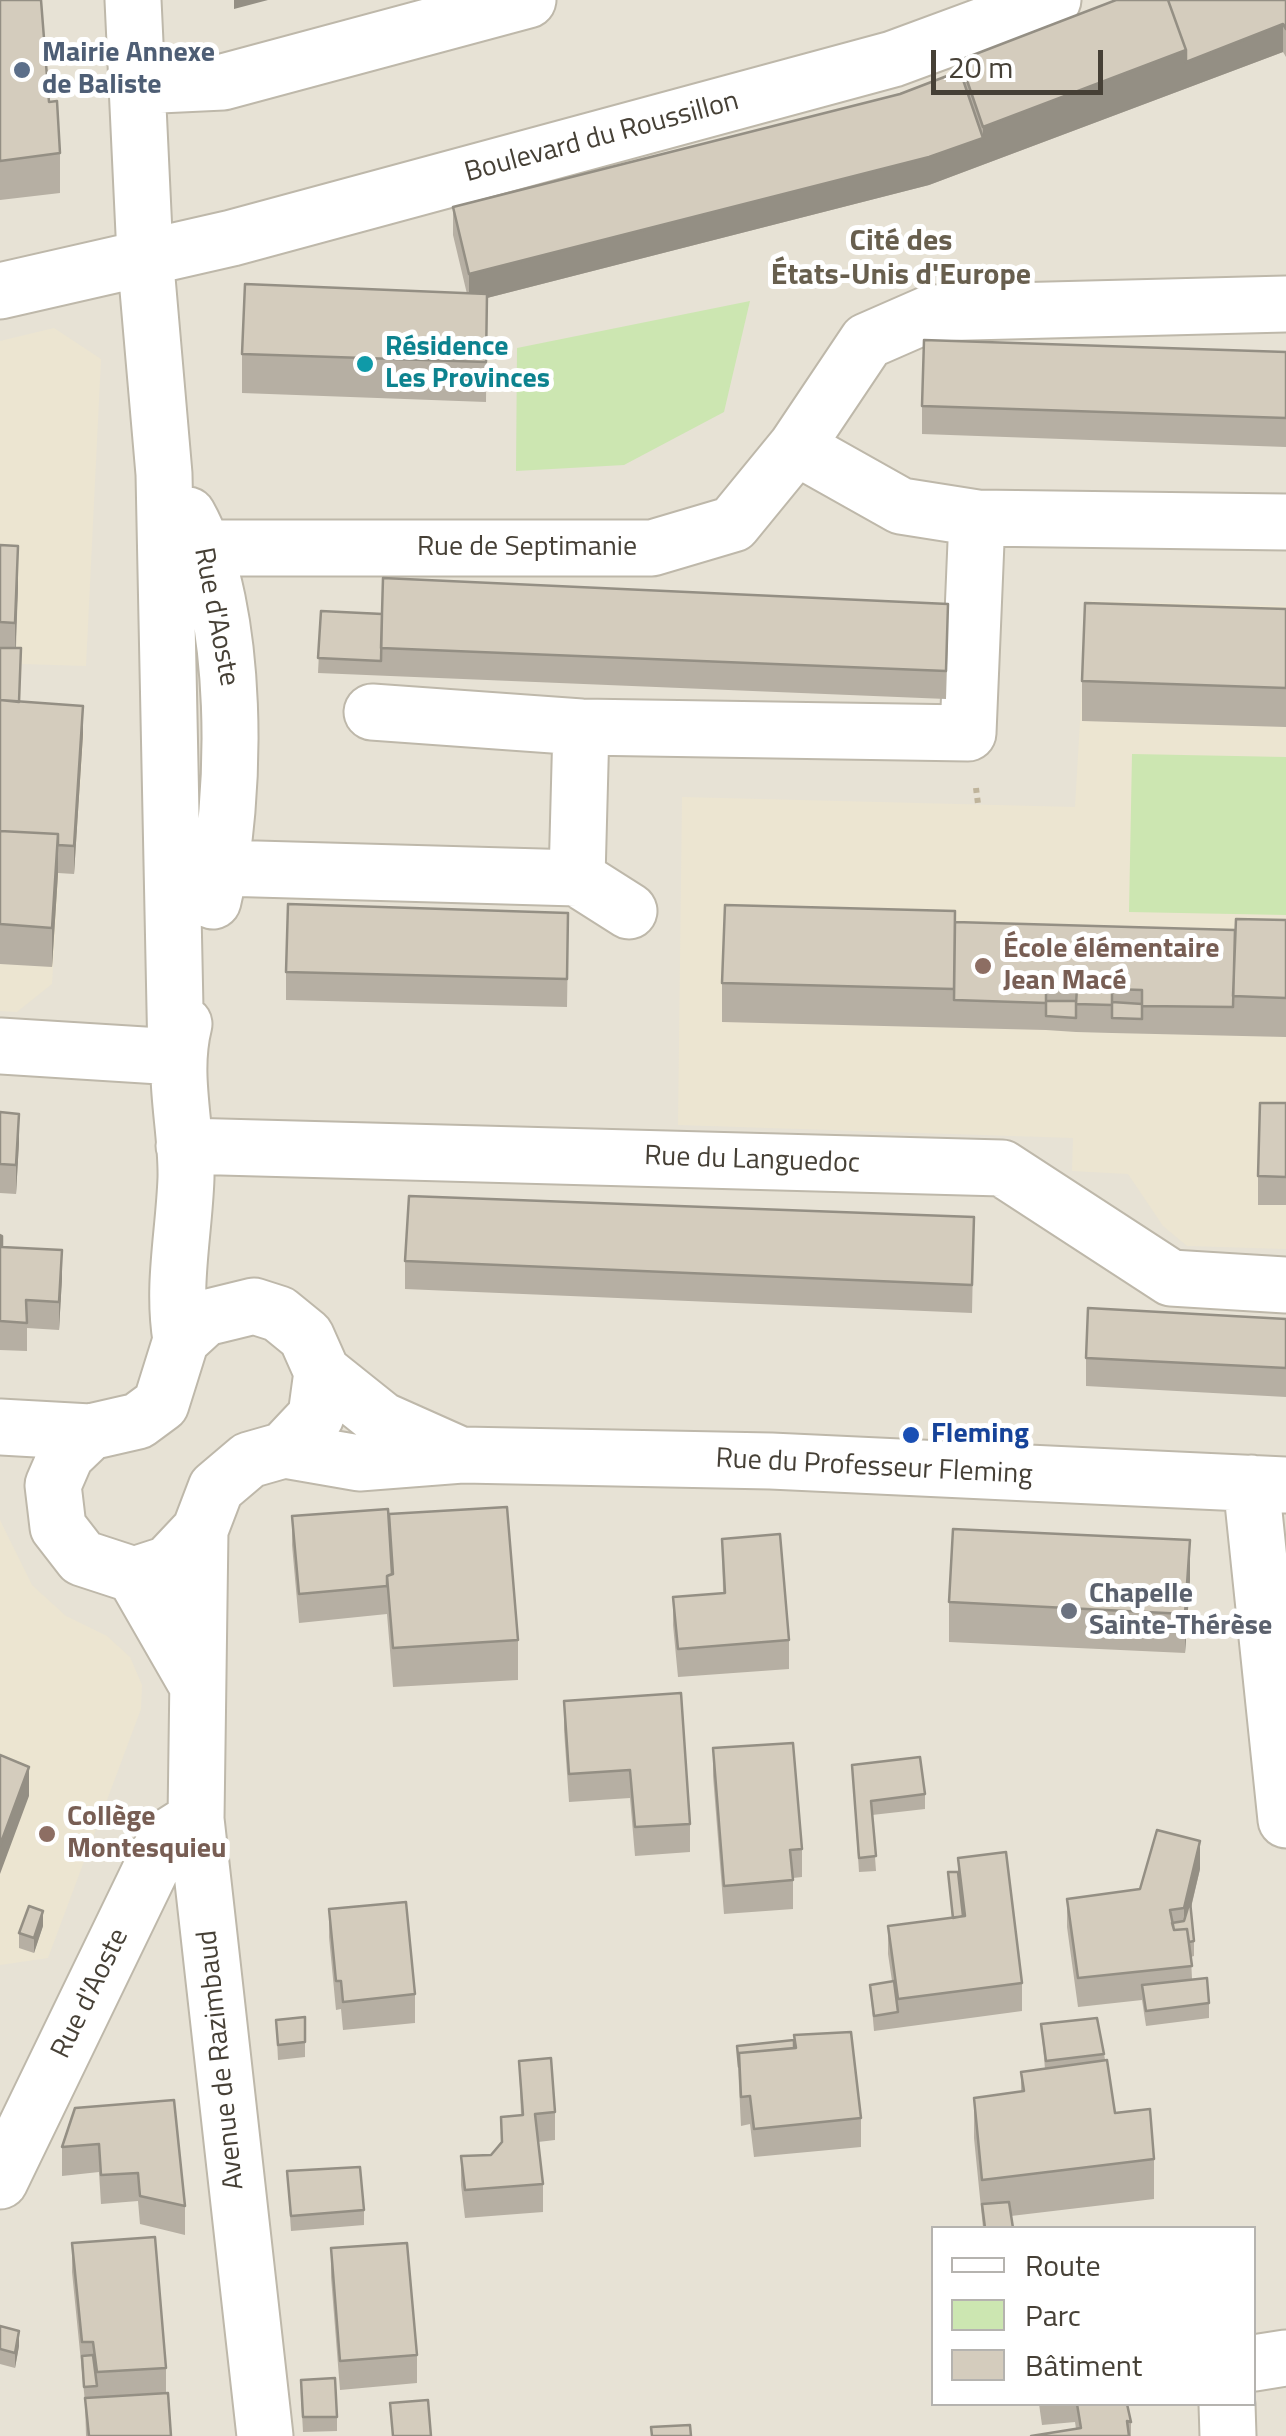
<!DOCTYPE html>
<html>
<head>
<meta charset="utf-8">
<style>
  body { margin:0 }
  #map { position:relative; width:1286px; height:2436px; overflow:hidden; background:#f3f0e7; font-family:"Titillium Web",sans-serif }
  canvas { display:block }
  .legend { position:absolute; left:931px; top:2226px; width:325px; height:180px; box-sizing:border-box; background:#fff; border:2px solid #b5b3af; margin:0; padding:12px 18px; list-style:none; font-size:30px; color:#464036 }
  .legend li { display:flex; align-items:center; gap:20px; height:50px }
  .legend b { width:50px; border:2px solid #b5b3af }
  .scale { position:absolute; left:931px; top:50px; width:172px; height:45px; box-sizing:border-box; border:5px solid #464036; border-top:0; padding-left:12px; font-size:30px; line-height:35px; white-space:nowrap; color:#464036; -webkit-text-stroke:8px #fff; paint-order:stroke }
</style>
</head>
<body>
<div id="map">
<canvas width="1286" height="2436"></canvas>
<ul class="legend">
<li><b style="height:12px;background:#fff"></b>Route</li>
<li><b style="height:28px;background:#cce6b1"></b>Parc</li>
<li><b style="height:28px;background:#d4ccbd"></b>Bâtiment</li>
</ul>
<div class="scale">20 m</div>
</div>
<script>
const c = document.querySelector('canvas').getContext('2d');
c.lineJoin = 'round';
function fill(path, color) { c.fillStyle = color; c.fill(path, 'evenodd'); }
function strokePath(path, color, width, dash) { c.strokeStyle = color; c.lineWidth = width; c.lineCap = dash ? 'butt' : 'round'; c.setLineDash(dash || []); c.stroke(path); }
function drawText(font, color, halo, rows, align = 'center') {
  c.font = font + ' "Titillium Web",sans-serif'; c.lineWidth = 10; c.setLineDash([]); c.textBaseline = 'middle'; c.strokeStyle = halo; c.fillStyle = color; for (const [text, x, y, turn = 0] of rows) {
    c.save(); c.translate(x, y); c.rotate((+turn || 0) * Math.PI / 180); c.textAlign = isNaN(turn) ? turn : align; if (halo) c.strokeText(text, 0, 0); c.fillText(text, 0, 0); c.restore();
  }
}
fill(new Path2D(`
  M0 0H1286V2436H0ZM934 2228H1254V2404H934Z`), '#e7e2d5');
fill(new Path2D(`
  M54 328 101 359 86 666 22 664 18 728 84 733 74 872 59 873 52 984 17 1012 0 1011V341Z
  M1087 601 1286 606V1249L1187 1246 1163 1226 1128 1174 1072 1171 1073 1138 678 1125 682 797 1075 807Z
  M0 1520 32 1585 66 1616 107 1636 130 1657 142 1685 141 1709 48 1958 0 1965Z`), '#ece5d1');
fill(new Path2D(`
  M750 301 724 412 624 465 516 471 517 348Z
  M1132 754 1286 757V915L1129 912Z`), '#cce6b1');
const minor = new Path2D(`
  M138 86 223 82 528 0
  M0 291 232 238 893 59 1053 0
  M796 447 901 506 977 518 1286 522
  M188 515C240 607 238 800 213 901
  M206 548H652L733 524 796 447 867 341 931 313 1286 304
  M372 712 581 727
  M221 868 577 878 581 727 968 733 977 518
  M577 878 629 911
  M0 1046 176 1057 164 474 145 255 133 0
  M184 1146 1002 1168 1171 1278 1286 1285
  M254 1306 279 1314 306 1336 322 1372 316 1416 284 1450 249 1460 216 1488 200 1530 168 1564 134 1575 82 1558 58 1527 53 1485 66 1455 90 1432 138 1421 161 1404 181 1340 205 1318Z
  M181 1340C172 1285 184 1234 186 1178 187 1125 171 1076 184 1024
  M322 1372 382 1420 456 1453
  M0 1427 90 1432
  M284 1450 359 1463 462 1455 771 1461 1286 1485
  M1251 1483 1286 1820
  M200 1530 196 1819 265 2436
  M134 1575 196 1683
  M0 2181 166 1838 196 1819
  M1254 2363 1286 2358
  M1227 2404 1228 2436`);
strokePath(minor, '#beb8aa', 59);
strokePath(new Path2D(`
  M976 788 978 804`), '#bfb49b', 6, [5, 5]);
strokePath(minor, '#fff', 55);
fill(new Path2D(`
  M0 0 49 102 60 153V193L0 200Z
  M1286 0V57L1283 52 929 185 487 298 486 402 242 393V354L467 294 453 235V207L900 94 960 71V60Z
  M1286 352V447L922 434V406Z
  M0 545 18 586 16 648 19 702 83 734 74 874 58 873 52 967 0 964Z
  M1286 609V727L1082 721V681Z
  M321 611 948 632 946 699 318 673Z
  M1286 920V1037L1112 1033V1031V1033L1076 1032 1046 1030 722 1022V983L955 922 1235 930Z
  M568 941 567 1007 286 1000V972Z
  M1286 1103V1205H1258V1176Z
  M0 1112 19 1142 16 1194 0 1193Z
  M974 1217 972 1313 405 1289V1261Z
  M0 1235 2 1247 62 1278 59 1330 27 1328V1351L0 1350Z
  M1286 1319V1397L1086 1386V1358Z
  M292 1516 389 1522 518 1640V1680L393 1687 387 1614 299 1623 292 1545Z
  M722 1539 789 1640V1669L678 1677 673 1625V1597L723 1593Z
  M1190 1580 1185 1653 949 1642V1602Z
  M564 1701 690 1824V1852L635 1856 630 1798 569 1802 564 1730Z
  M713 1748 802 1849V1877L793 1878V1909L724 1914 713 1776Z
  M852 1765 925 1794V1809L872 1815 876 1871 859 1872Z
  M958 1858 1022 1983V2011L874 2031 870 1985 892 1981 888 1954V1926L952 1918 948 1872H958Z
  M1200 1869 1191 1908 1194 1941V1956L1191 1957 1192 1979 1209 2003V2018L1146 2026 1142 2000 1078 2007 1067 1927V1899L1140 1889Z
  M329 1909 415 1994V2023L343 2030 341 2009 336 2010 329 1937Z
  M43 1926 34 1953 19 1948V1933Z
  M305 2017V2057L278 2060 276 2020Z
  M1041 2024 1104 2054 1115 2113 1154 2159V2199L1011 2216 1013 2228H983L974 2138V2098L1021 2092V2072L1045 2069Z
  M794 2040 861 2118V2147L754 2157 750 2124 741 2126 737 2046Z
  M519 2061 555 2112V2140L538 2142 543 2184V2212L465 2218 461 2185V2156L491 2155 521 2115Z
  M75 2108 185 2206V2235L140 2224 138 2201 101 2204 99 2172 62 2176V2147Z
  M287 2171 364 2210V2225L291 2231Z
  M72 2243 166 2368V2393L171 2436H86L85 2402 72 2272Z
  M331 2248 417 2355V2383L340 2390 331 2277Z
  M0 2326 19 2346 15 2368 0 2364Z
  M301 2395 337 2417V2431L303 2432Z
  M1039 2404H1127L1131 2422V2436H1031L1076 2429 1075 2422 1042 2425Z`), '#b6afa3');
fill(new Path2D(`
  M234 0H268L234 9Z
  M1283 24V52L929 185 487 298 486 402 487 298 469 303V274L983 138V127L1186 50Z
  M18 546V586L15 662V623Z
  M83 706V734L74 874V846Z
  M58 834V874L52 967V928Z
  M19 1114V1142L16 1194V1165Z
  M62 1250V1278L59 1330V1302Z
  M1190 1540V1580L1185 1653V1614Z
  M29 1767V1796L0 1874V1845Z
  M1200 1841V1869L1184 1936V1908Z
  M43 1911V1926L34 1953V1938Z
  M19 2331V2346L15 2368V2353Z`), '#948f84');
const building = new Path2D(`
  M0 0H41L49 102 57 101 60 153 0 161Z
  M1116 0H1168L1186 50 983 127 960 60Z
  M1168 0H1286V29L1283 24 1186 62V50Z
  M960 71 983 138 929 157 469 274 453 207 900 94Z
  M245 284 487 294 486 362 242 354Z
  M924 340 1286 352V418L922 406Z
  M0 545 18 546 15 623 0 622Z
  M383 578 948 604 946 671 381 648Z
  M1085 603 1286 609V688L1082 681Z
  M321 611 382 614 381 661 318 658Z
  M0 648H21L19 702 0 700Z
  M0 700 83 706 74 846 58 845V834L0 831Z
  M0 831 58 834 52 928 0 924Z
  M288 904 568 913 567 979 286 972Z
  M725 905 955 911 954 989 722 983Z
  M1236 919 1286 920V998L1233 996Z
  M955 922 1235 930 1233 1007 1142 1006V990L1112 989V1005L1076 1004 1077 988 1046 987V1003L954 1000Z
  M1046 1001H1076V1018L1046 1016Z
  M1112 1002 1142 1004V1019L1112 1018Z
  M1260 1103H1286V1177L1258 1176Z
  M0 1112 19 1114 16 1165 0 1164Z
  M409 1196 974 1217 972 1285 405 1261Z
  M0 1235 2 1236V1247L62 1250 59 1302 26 1300 27 1323 0 1321Z
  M1088 1308 1286 1319V1368L1086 1358Z
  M507 1507 518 1640 393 1648 387 1576 393 1574 389 1514Z
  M388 1509 392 1574 387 1576V1586L299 1594 292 1516Z
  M953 1529 1190 1540 1185 1614 949 1602Z
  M780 1534 789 1640 678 1649 673 1597 725 1593 722 1539Z
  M681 1693 690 1824 635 1827 630 1770 569 1774 564 1701Z
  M793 1743 802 1849 790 1850 793 1880 724 1886 713 1748Z
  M0 1755 29 1767 0 1845Z
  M920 1757 925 1794 871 1801 876 1856 859 1858 852 1765Z
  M1157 1830 1200 1841 1184 1908 1170 1910 1174 1930 1187 1929 1192 1966 1078 1978 1067 1899 1140 1889Z
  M1006 1852 1022 1983 898 1999 888 1926 965 1916 958 1858Z
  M948 1872H958L963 1916 953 1918Z
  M1190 1901 1194 1941 1189 1942 1187 1929 1174 1930 1172 1923 1184 1921Z
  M406 1902 415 1994 343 2002 341 1981H336L329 1909Z
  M29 1906 43 1911 34 1938 19 1933Z
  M1207 1978 1209 2003 1146 2011 1142 1985Z
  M894 1981 898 2012 874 2016 870 1985Z
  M305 2017V2042L278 2045 276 2020Z
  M1097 2018 1104 2054 1046 2061 1041 2024Z
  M851 2032 861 2118 754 2129 750 2096 741 2097 739 2053 796 2048 794 2035Z
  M794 2040V2048L739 2053V2067L737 2046Z
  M551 2058 555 2112 535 2114 543 2184 465 2190 461 2156 491 2155 502 2142 501 2117 523 2115 519 2061Z
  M1107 2060 1115 2113 1150 2109 1154 2159 982 2180 974 2098 1024 2091 1021 2072Z
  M174 2100 185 2206 140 2196 138 2173 101 2175 99 2144 62 2147 75 2108Z
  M360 2167 364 2210 291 2216 287 2171Z
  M1009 2202 1013 2228H985L982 2204Z
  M155 2237 166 2368 97 2372 93 2342H82L72 2243Z
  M407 2243 417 2355 340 2361 331 2248Z
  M0 2326 19 2331 15 2353 0 2349Z
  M93 2355 97 2386 84 2387 82 2356Z
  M335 2378 337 2417H303L301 2380Z
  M168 2393 171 2436H89L85 2398Z
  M428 2400 431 2436H393L390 2403Z
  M1077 2404H1127L1131 2422 1127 2421 1129 2436H1031L1081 2428Z
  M690 2425 691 2436H652L651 2427Z`);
fill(building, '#d4ccbd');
strokePath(building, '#948f84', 2.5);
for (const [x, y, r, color] of [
  [22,70,10,"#5c6f8a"],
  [365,364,10,"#0f9aa8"],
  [983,966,10,"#8d6e63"],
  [911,1435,10,"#1a4fb4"],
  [1069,1611,10,"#6b7280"],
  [47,1834,10,"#8d6e63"]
]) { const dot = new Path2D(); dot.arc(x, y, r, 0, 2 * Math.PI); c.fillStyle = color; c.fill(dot); strokePath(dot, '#fff', 4); }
drawText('bold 28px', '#4e5e75', '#fff', [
  ["Mairie Annexe",42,54],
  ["de Baliste",42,86]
], 'left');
drawText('28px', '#464036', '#fff', [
  ["Boulevard du Roussillon",602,138,-15],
  ["Rue de Septimanie",527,548],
  ["Rue d'Aoste",215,617,79],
  ["Rue du Languedoc",752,1161,2],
  ["Rue du Professeur Fleming",874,1468,3],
  ["Rue d'Aoste",91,1994,-64],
  ["Avenue de Razimbaud",222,2060,-96]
]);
drawText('bold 28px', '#0d838f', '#fff', [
  ["Résidence",385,348],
  ["Les Provinces",385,380]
], 'left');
drawText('bold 28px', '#785e54', '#fff', [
  ["École élémentaire",1003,950],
  ["Jean Macé",1003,982],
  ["Collège",67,1818],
  ["Montesquieu",67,1850]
], 'left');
drawText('bold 28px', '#164399', '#fff', [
  ["Fleming",931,1435]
], 'left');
drawText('bold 28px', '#5b616d', '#fff', [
  ["Chapelle",1089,1595],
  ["Sainte-Thérèse",1089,1627]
], 'left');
drawText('bold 30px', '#685f4e', '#fff', [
  ["Cité des",901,243],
  ["États-Unis d'Europe",901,277]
]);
</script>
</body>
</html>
